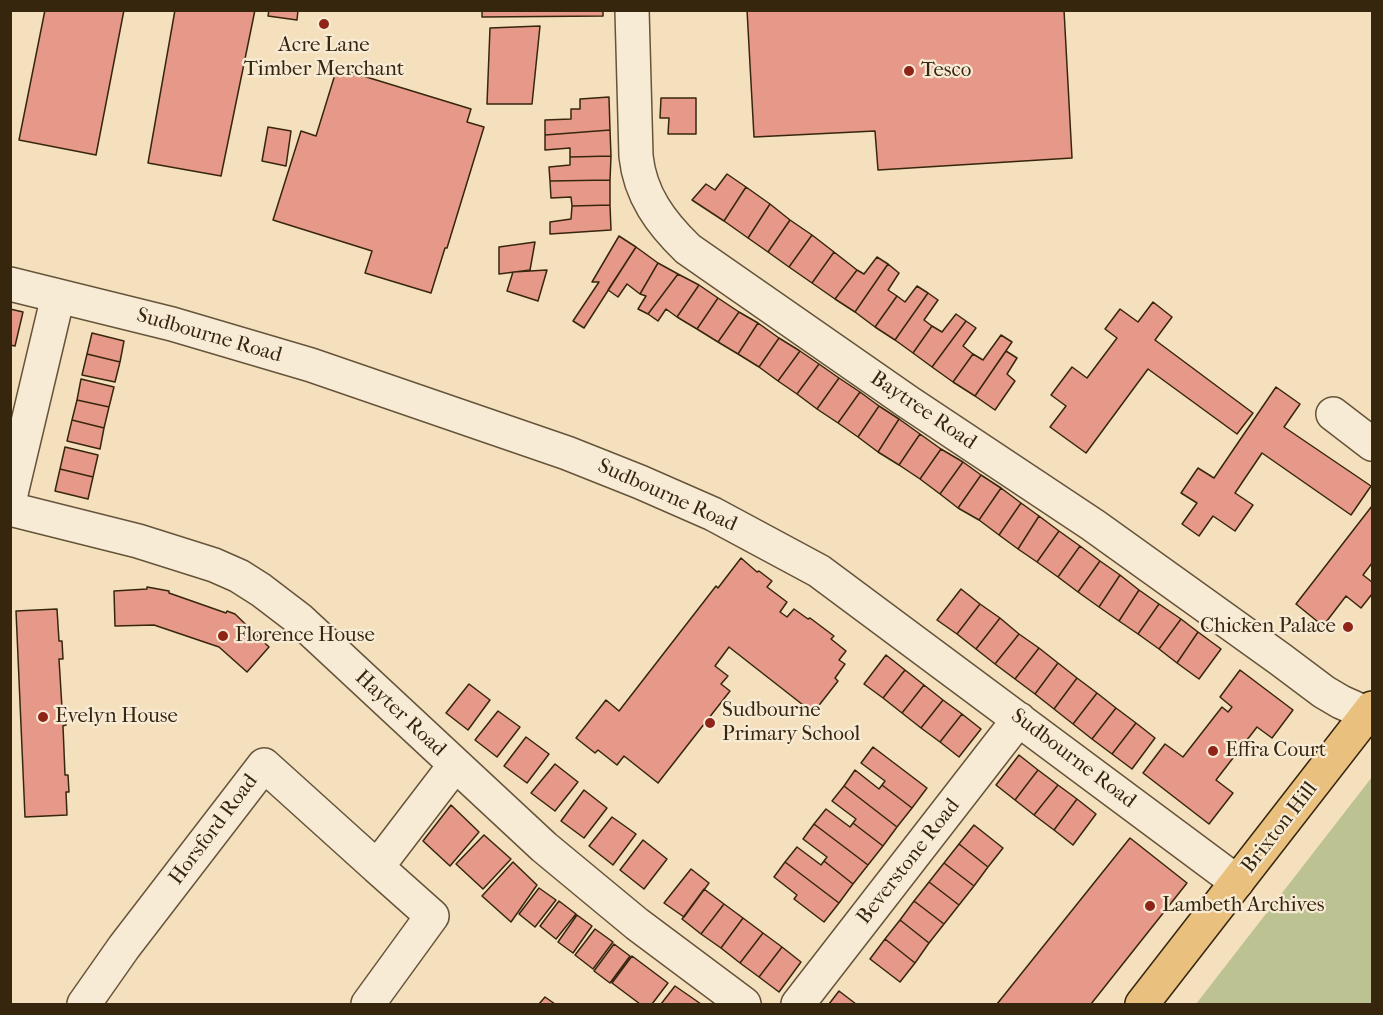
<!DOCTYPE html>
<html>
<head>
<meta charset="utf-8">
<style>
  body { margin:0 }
  #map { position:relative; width:1383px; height:1015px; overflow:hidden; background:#f5e0be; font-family:"IM FELL French Canon",serif }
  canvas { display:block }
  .frame { position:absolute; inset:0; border:12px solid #36260e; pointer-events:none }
</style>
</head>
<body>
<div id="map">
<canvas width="1383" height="1015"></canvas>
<div class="frame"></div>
</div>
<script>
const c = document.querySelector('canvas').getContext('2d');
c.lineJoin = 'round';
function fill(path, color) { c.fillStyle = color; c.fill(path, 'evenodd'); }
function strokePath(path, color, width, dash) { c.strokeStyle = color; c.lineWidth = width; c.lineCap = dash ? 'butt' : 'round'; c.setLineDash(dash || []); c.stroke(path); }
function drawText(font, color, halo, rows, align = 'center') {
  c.font = font + ' "IM FELL French Canon",serif'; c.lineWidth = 4.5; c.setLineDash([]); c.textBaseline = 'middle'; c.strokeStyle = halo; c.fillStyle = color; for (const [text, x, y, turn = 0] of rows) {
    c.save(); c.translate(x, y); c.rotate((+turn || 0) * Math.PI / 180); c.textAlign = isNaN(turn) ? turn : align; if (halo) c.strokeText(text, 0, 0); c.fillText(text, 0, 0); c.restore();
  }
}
fill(new Path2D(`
  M1372 777 1371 1004H1196Z`), '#bcc291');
const building = new Path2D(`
  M45 10H124L96 155 19 140Z
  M175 10H255L221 176 148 163Z
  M269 10H298L297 20 268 16Z
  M482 10H603V16L482 17Z
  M747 10H1064L1072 158 878 170 875 131 754 137Z
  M540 26 532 104H487L490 28Z
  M337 68 471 109 467 122 484 127 447 248H445L431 293 365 273 372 251 273 220 301 131 316 136Z
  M609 97 610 130 545 135V120L571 119V109H580V99Z
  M661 98H696V134H668L669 118H660Z
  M268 127 291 131 286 166 262 161Z
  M610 130 611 156 570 157V148L545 150V135Z
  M611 156 610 180 550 181 549 167 570 165V157Z
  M727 174 746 187 724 221 692 200 706 184 715 190Z
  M610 180V205L572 206 571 197 551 198 550 181Z
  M746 187 770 204 748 238 724 221Z
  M770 204 790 220 768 252 748 238Z
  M610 205 611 230 550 234V222L571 219 572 206Z
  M790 220 812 235 789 267 768 252Z
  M812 235 834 252 812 283 789 267Z
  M619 236 636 247 584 328 573 321 599 282H592Z
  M535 242 530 270 499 274V247Z
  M636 247 658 263 640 294 627 284 618 297 608 290Z
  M834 252 857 270 835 299 812 283Z
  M877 257 888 264 855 312 835 299 857 270 864 274Z
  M658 263 678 274 648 314 638 309 646 296 640 294Z
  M888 264 899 273 888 290 897 296 875 327 855 312Z
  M547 270 538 301 507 291 513 272Z
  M678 274 699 285 677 317 666 309 658 321 648 314Z
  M699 285 718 298 697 329 677 317Z
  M917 286 928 293 895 340 875 327 897 296 905 302Z
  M928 293 938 300 924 320 932 326 913 353 895 340Z
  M718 298 739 312 718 342 697 329Z
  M1153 302 1172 317 1155 340 1253 413 1237 434 1148 369 1086 453 1050 427 1066 406 1051 395 1072 367 1087 378 1117 338 1105 329 1120 309 1138 322Z
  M10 309 23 312 15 346 10 345Z
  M739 312 758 323 738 354 718 342Z
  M956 314 966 321 932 367 913 353 932 326 942 332Z
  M966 321 976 328 963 346 973 354 953 382 932 367Z
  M758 323 779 338 759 367 738 354Z
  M92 333 124 341 120 362 87 354Z
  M1001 335 1012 342 975 396 953 382 973 354 983 360Z
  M779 338 800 351 778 381 759 367Z
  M800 351 819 364 797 394 778 381Z
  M1006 351 1017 358 1007 374 1015 381 995 410 975 396Z
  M87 354 120 362 115 382 82 375Z
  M819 364 839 378 817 409 797 394Z
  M839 378 860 392 838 423 817 409Z
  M81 379 114 387 109 407 77 400Z
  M1276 387 1300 404 1284 427 1371 486 1351 515 1262 453 1235 493 1253 505 1235 531 1213 516 1199 536 1182 524 1197 503 1181 493 1198 468 1214 478Z
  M860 392 879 406 858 437 838 423Z
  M77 400 109 407 104 428 72 420Z
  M879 406 899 419 878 452 858 437Z
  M899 419 920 434 899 465 878 452Z
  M72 420 104 428 100 449 67 441Z
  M920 434 941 449 920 479 899 465Z
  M65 447 98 455 93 477 60 469Z
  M941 449 963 462 940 494 920 479Z
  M963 462 981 475 958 508 940 494Z
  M60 469 93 477 88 499 55 491Z
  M981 475 1001 488 979 520 958 508Z
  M1001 488 1021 503 999 535 979 520Z
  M1021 503 1039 516 1018 549 999 535Z
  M1372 506V563L1363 575 1372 582V594L1361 608 1346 596 1323 626 1296 604Z
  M1039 516 1059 531 1037 562 1018 549Z
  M1059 531 1080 546 1058 577 1037 562Z
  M1080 546 1100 561 1078 592 1058 577Z
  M741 558 757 572 759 571 772 581 767 587 787 602 780 612 787 617 794 609 808 619 810 618 834 636 831 639 846 651 839 660 845 664 835 678 838 681 820 704 812 712 729 647 715 666 728 676 721 684 730 691 658 783 624 756 617 765 598 750 595 753 576 738 606 700 619 711 716 586 718 588Z
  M1100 561 1120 575 1099 607 1078 592Z
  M1120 575 1139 590 1119 621 1099 607Z
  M147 587 169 591V593L226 613 227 611 235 614 269 647 247 672 219 647 154 625 115 626 114 591 147 589Z
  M961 589 980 604 957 634 937 620Z
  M1139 590 1159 604 1138 634 1119 621Z
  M980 604 1000 618 976 649 957 634Z
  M1159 604 1181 619 1159 649 1138 634Z
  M57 609 59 641H62L63 659H59L62 708H65L66 725 63 726 65 775H68L69 792H66L67 815 25 817 16 611Z
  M1000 618 1019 634 995 664 976 649Z
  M1181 619 1198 632 1177 663 1159 649Z
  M1198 632 1221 649 1199 679 1177 663Z
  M1019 634 1039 648 1015 679 995 664Z
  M1039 648 1058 663 1035 694 1015 679Z
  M886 655 905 670 883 698 864 684Z
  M1058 663 1077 678 1054 709 1035 694Z
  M905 670 924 685 902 713 883 698Z
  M1240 670 1293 710 1272 738 1257 727 1216 780 1233 793 1209 824 1143 773 1165 744 1183 757 1222 707 1228 712 1232 707 1220 697Z
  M1077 678 1097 693 1073 724 1054 709Z
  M469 684 490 700 468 730 446 713Z
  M924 685 943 700 921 728 902 713Z
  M1097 693 1116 708 1092 739 1073 724Z
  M943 700 962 714 940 742 921 728Z
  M1116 708 1136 723 1112 754 1092 739Z
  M498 711 520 727 497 757 475 740Z
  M962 714 981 729 959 757 940 742Z
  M1136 723 1155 738 1132 769 1112 754Z
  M526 737 549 754 527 783 504 766Z
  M873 747 927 788 912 808 882 785 885 781 861 763Z
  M1019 755 1038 770 1015 800 996 785Z
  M555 764 578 782 555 811 531 793Z
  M855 770 879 789 882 785 912 808 897 827 844 786Z
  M1038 770 1058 785 1034 815 1015 800Z
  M1058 785 1077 799 1054 830 1034 815Z
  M844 786 897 827 883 846 853 823 856 819 832 801Z
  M584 790 607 808 584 838 561 821Z
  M1077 799 1096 814 1073 845 1054 830Z
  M451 805 479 832 450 866 423 841Z
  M826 809 850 827 853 823 883 846 868 865 814 824Z
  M612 817 636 834 613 865 589 846Z
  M814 824 868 865 853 884 824 861 827 857 803 839Z
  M974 825 1003 848 988 867 959 844Z
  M484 835 511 859 483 889 456 864Z
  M1130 838 1187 883 1091 1004H997Z
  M643 840 667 859 644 889 620 870Z
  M959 844 988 867 974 886 944 863Z
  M797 847 821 865 824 861 853 884 839 903 785 862Z
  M513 862 537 885 511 922 482 896Z
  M785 862 839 903 824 922 794 899 797 895 774 877Z
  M944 863 974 886 959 905 929 882Z
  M691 869 709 883 684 917 664 903Z
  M929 882 959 905 944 924 914 901Z
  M539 888 556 900 535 927 519 914Z
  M704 889 724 904 701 934 682 919Z
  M559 901 576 914 556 939 540 926Z
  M914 901 944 924 929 943 900 920Z
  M724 904 743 918 721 948 701 934Z
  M577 915 592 926 573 953 558 942Z
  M743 918 763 933 740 963 721 948Z
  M900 920 929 943 915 963 885 939Z
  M595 929 613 942 593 969 575 955Z
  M763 933 782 947 759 977 740 963Z
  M885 939 915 963 900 982 870 959Z
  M614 944 630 956 610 983 594 971Z
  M782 947 801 962 779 992 759 977Z
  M632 956 668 983 652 1004H640L612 983Z
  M675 986 701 1004H661Z
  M839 991 856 1004H829Z
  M545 997 555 1004H539Z`);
fill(building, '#e79989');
strokePath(building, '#36260e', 1.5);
const minor = new Path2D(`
  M632 10 636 156C640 195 661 223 688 249L908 402 1093 525 1280 659 1324 692 1341 702 1368 714
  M10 284 172 324 311 365 567 453 640 482 713 514 819 571 1237 882
  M1333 414 1372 444
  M10 498 58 296
  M10 509 138 541 214 565 239 576 261 590 299 619 544 847 637 924 744 1004
  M84 1004 124 947 264 765 377 867 455 765
  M368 1004 432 916 377 867
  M798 1004 1019 719`);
const highway = new Path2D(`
  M1142 1004 1372 708`);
strokePath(minor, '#66543a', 36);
strokePath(highway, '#36260e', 36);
strokePath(minor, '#f8ebd5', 33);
strokePath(highway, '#eac07f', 33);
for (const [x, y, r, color] of [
  [324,24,6,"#8f2418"],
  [909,71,6,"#8f2418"],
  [1348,627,6,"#8f2418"],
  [223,636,6,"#8f2418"],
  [43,717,6,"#8f2418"],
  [710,723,6,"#8f2418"],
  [1213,751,6,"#8f2418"],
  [1150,906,6,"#8f2418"]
]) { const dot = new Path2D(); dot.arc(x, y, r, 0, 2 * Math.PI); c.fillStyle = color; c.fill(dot); strokePath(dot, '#f8ebd5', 2); }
drawText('21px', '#36260e', '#f8ebd5', [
  ["Acre Lane",324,46,"center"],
  ["Timber Merchant",324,70,"center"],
  ["Tesco",921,71],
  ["Chicken Palace",1336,627,"right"],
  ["Florence House",235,636],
  ["Sudbourne",722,711],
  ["Primary School",722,735],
  ["Evelyn House",55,717],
  ["Effra Court",1225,751],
  ["Lambeth Archives",1162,906]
], 'left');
drawText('21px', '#36260e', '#f8ebd5', [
  ["Sudbourne Road",209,336,16],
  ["Baytree Road",923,411,34],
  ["Sudbourne Road",667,496,24],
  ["Hayter Road",400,714,43],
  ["Sudbourne Road",1073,759,37],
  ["Brixton Hill",1280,828,-52],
  ["Horsford Road",214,830,-53],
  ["Beverstone Road",909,862,-52]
]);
</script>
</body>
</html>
